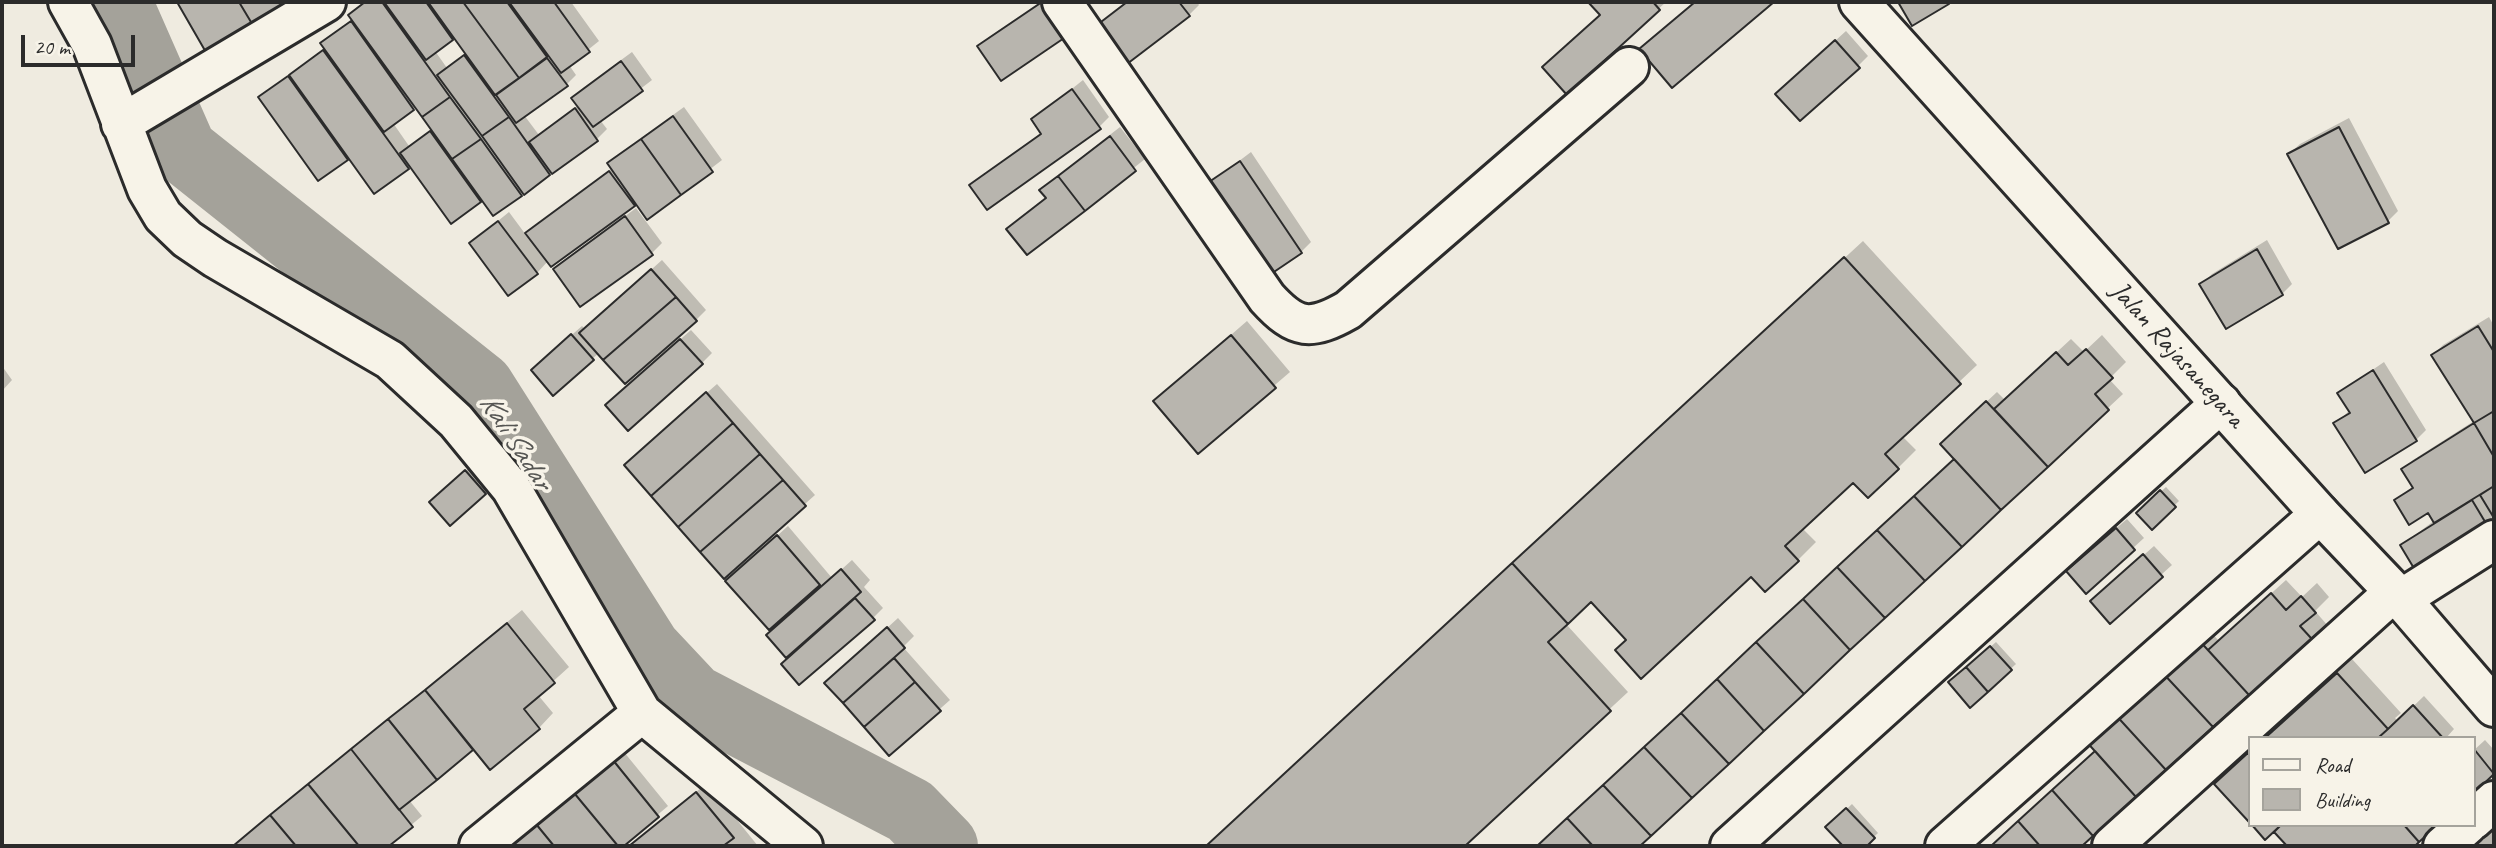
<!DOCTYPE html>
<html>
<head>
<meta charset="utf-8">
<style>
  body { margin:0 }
  #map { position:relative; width:2496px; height:848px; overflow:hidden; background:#efebe0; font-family:Caveat,sans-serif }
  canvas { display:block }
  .frame { position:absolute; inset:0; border:4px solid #2b2b2b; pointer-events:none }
  .legend { position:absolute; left:2248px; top:736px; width:228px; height:91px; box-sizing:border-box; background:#f7f3e8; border:2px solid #a5a39c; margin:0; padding:9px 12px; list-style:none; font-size:21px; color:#2b2b2b }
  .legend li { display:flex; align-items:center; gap:14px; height:35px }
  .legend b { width:35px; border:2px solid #a5a39c }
  .scale { position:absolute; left:21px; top:35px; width:114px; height:32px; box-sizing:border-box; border:4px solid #2b2b2b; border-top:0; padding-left:9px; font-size:21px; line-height:24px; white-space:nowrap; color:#2b2b2b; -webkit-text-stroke:5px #f7f3e8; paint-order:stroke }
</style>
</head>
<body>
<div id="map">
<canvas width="2496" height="848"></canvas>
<div class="frame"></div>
<ul class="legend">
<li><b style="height:9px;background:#f7f3e8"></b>Road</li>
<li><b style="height:19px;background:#b8b5ae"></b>Building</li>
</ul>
<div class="scale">20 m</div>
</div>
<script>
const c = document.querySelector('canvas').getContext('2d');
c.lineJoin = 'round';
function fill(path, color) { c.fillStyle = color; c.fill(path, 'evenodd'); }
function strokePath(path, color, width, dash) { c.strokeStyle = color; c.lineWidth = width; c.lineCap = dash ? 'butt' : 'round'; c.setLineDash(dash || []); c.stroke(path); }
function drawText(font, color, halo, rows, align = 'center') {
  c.font = font + ' Caveat,sans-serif'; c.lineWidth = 7; c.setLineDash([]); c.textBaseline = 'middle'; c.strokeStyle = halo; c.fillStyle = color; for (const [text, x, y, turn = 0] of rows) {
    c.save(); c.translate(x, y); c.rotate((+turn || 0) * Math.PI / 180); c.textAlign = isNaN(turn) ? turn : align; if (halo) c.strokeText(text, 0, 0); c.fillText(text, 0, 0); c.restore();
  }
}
fill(new Path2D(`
  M179 2H294L208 52Z
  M364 2H571L599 41 569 65 576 75 566 85 524 115 539 135 579 105 573 98 583 88 632 52 652 80 600 120 607 129 597 139 524 192 480 201 411 164 408 167 349 156 347 159 260 98 325 48 322 43 353 19 350 15ZM455 35 467 52 447 68 435 51ZM416 106 432 129 409 146 393 123Z
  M1040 2H1069L979 47 989 37Z
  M1126 2H1197L1199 5 1189 15 1099 25Z
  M1590 2H1666L1567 93 1602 14Z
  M1694 2H1772L1672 86 1641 49Z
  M1846 31 1868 56 1858 66 1788 84Z
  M1083 80 1109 117 1099 127 971 185 1042 132 1033 120Z
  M684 107 722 160 648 217 636 202 548 261 537 273 471 243 509 212 526 235 612 168 609 164 619 154Z
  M2349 118 2398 211 2388 221 2289 154 2300 144Z
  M1120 127 1145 159 1027 253 1008 229 1047 197 1042 190 1052 180Z
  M1251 152 1311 242 1301 252 1206 186Z
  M636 208 662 243 652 253 555 269Z
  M2267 240 2292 284 2282 294 2227 327 2202 284 2212 274Z
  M1863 241 1977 365 1902 436 1916 450 1898 468 1853 480 1802 528 1816 542 1798 560 1751 574 1628 640 1591 600 1566 624 1628 692 1462 846H1206Z
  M662 260 706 310 696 320 599 353 592 359 543 360 582 326 585 329Z
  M2489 317 2494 326V515L2486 524 2402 545 2435 520 2428 510 2396 500 2413 486 2403 470 2413 460 2474 421 2433 355 2443 345Z
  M1247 321 1290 372 1198 451 1155 401Z
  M691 330 712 353 702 363 617 395Z
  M2102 335 2126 362 2109 379 2123 394 1637 846H1539L1956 459 1952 434 1997 392 2005 400 2071 339 2084 352Z
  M2384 362 2426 430 2416 440 2336 423 2350 410 2339 393Z
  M2 366 12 380 2 391Z
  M717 384 815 495 724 576 636 455Z
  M471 466 490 488 450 523 431 502Z
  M2166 487 2179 501 2152 527 2138 513Z
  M2127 519 2144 538 2086 591 2078 561Z
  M788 526 832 578 852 560 870 580 864 587 883 608 873 618 788 658 768 635 772 631 727 581Z
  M2154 546 2172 565 2110 621 2102 592Z
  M2286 580 2302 597 2317 583 2329 597 2315 611 2335 634 2249 692 2079 846H1992L2097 750 2207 628 2219 641Z
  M522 610 569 667 538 695 553 713 539 728 474 748 409 800 422 816 386 846H232Z
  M898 618 914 636 903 647 950 700 889 754 827 683Z
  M1996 642 2016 664 1971 705 1955 678Z
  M2352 659 2401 713 2395 718 2398 721 2424 696 2454 729 2446 738H2266Z
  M2485 740 2494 750V772L2473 791V751Z
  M615 741 668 806 621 846H485Z
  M707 783 758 846H630Z
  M1852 804 1878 833 1864 846H1845L1828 827Z
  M2254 825H2436L2413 846H2289L2274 830Z`), '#0003');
strokePath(new Path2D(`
  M118 2 183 150 480 386 647 649 693 698 910 811 944 846`), '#a4a29a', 68);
const building = new Path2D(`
  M177 2H239L254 27 207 54Z
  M239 2H297L254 27Z
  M365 2H382L450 97 422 117 348 15Z
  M384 2H426L453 40 426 60Z
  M428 2H463L519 78 495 95Z
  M463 2H507L547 57 519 78Z
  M509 2H554L590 52 561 73Z
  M1042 2H1053L1073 32 1001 81 977 46Z
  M1127 2H1179L1190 16 1127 64 1097 25Z
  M1588 2H1653L1660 10 1567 95 1542 67 1600 15Z
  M1695 2H1774L1672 88 1639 49Z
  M1898 2H1948L1949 4 1912 26Z
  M351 21 414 110 384 132 320 43Z
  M1835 40 1860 68 1800 121 1775 94Z
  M323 50 409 169 374 194 289 75Z
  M464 55 509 117 482 136 437 75Z
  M547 58 568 86 516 123 496 95Z
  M621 61 643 91 593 127 571 98Z
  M288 76 348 160 318 181 258 97Z
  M1072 89 1101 129 987 210 969 185 1041 134 1031 119Z
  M450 97 481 139 452 159 422 117Z
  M575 108 598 141 552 174 529 142Z
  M673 116 713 172 681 195 641 139Z
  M509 117 550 175 524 195 482 136Z
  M2339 127 2389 223 2338 249 2287 154Z
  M430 131 481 202 451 224 400 153Z
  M1110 136 1136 171 1085 211 1058 176Z
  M481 139 522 196 493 216 452 159Z
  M641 139 681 195 647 220 607 163Z
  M1240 161 1302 253 1265 278 1203 186Z
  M609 171 635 206 551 267 525 233Z
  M1058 176 1085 211 1027 255 1006 229 1046 198 1039 190Z
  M625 216 653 255 580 307 553 269Z
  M498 221 538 274 508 296 469 243Z
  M2257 249 2283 295 2226 329 2199 284Z
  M1844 257 1961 384 1885 454 1899 469 1868 498 1853 483 1785 546 1799 561 1765 592 1751 577 1641 679 1615 650 1626 640 1591 602 1568 624 1512 563Z
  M651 269 676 297 603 360 579 333Z
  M676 297 697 321 625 384 603 360Z
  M2478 326 2494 352V411L2474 423 2431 355Z
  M571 334 594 360 553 396 531 370Z
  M1231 335 1276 388 1198 454 1153 401Z
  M680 339 703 364 628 431 605 405Z
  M2086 349 2113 378 2095 394 2109 410 2048 467 1994 409 2056 352 2068 365Z
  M2373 370 2417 441 2365 473 2333 423 2350 413 2337 393Z
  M706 392 733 423 651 496 624 465Z
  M1986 401 2048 467 2001 510 1940 444Z
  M2494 411V457L2474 423Z
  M733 423 760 454 678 527 651 496Z
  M2474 423 2494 457V486L2434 523 2428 513 2409 525 2394 500 2413 488 2401 469Z
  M760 454 783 480 700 552 678 527Z
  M1954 459 2001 510 1962 547 1914 496Z
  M465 470 486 494 450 526 429 502Z
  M783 480 806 506 724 579 700 552Z
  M2494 486V518L2480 495Z
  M2160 490 2176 507 2152 530 2136 513Z
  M1914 496 1962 547 1925 581 1877 530Z
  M2472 500 2487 525 2415 570 2400 545Z
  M2116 528 2135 550 2086 594 2066 571Z
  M1877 530 1925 581 1885 618 1837 567Z
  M777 535 820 585 769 630 725 581Z
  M2143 554 2163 577 2110 624 2090 601Z
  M1512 563 1568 624 1548 642 1611 711 1465 846H1206Z
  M1837 567 1885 618 1850 650 1803 599Z
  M841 569 861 592 786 658 766 635Z
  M2271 593 2286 610 2301 596 2316 613 2300 626 2321 649 2259 706 2208 650Z
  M855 598 875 620 799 685 781 664Z
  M1803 599 1850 650 1804 694 1756 642Z
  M507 623 555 683 524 709 540 729 490 770 425 690Z
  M887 627 905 648 843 703 824 683Z
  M2196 637 2249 695 2213 727 2160 670Z
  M1756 642 1804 694 1764 731 1717 679Z
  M1990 646 2012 670 1988 692 1966 667Z
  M894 658 915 682 864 727 843 703Z
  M1966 667 1988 692 1970 708 1948 682Z
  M2160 670 2213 727 2166 770 2113 712Z
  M2337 673 2388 729 2378 738H2265Z
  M1717 679 1764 731 1729 764 1681 713Z
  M915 682 941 711 889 756 864 727Z
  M425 690 473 750 437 780 388 719Z
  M2413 705 2443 738H2378L2388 729Z
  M2113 712 2166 770 2136 797 2084 739Z
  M1681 713 1729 764 1692 798 1644 747Z
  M388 719 437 780 399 810 351 749Z
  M1644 747 1692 798 1651 836 1603 785Z
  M351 749 413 827 389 846H359L308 784Z
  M604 749 659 817 624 846H618L565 782Z
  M2474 749 2494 774 2473 794V750Z
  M2095 751 2136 797 2093 836 2052 790Z
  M2249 752V822L2214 784Z
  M565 782 618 846H554L527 813Z
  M308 784 359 846H296L270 815Z
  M1603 785 1651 836 1640 846H1593L1567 818Z
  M2052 790 2093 836 2082 846H2040L2018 821Z
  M696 792 734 838 723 846H629Z
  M1846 808 1875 838 1867 846H1843L1825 827Z
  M527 813 554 846H491Z
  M270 815 296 846H233Z
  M2494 815V846H2473L2467 840Z
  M1567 818 1593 846H1537Z
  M2018 821 2040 846H1991Z
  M2252 825H2281L2265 840Z
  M2281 825H2404L2419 842 2415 846H2287L2274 832Z
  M2404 825H2438L2419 842Z`);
fill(building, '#b8b5ae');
strokePath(building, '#2b2b2b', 2);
const street = new Path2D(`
  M68 2 92 45 147 189 163 216 187 239 215 258 390 360 456 421 511 488 642 713 803 846
  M1062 2 1267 298C1296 330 1311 331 1348 310L1629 67
  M121 124 326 2
  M2401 599 2494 540
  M2473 820 2494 801
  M479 846 642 713
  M1730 846 2221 403
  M1945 846 2320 514
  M2112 846 2394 592
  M2443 846 2467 825`);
const secondary = new Path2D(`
  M1859 2 2320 514 2401 599 2494 707`);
strokePath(street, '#2b2b2b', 44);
strokePath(secondary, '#2b2b2b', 44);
strokePath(street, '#f7f3e8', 38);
strokePath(secondary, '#f7f3e8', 38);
drawText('28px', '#2b2b2b', '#f7f3e8', [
  ["Jalan Rajasanegara",2177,355,48]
]);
drawText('italic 30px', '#555552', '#f7f3e8', [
  ["Kali Sadar",515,442,57]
]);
</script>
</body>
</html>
